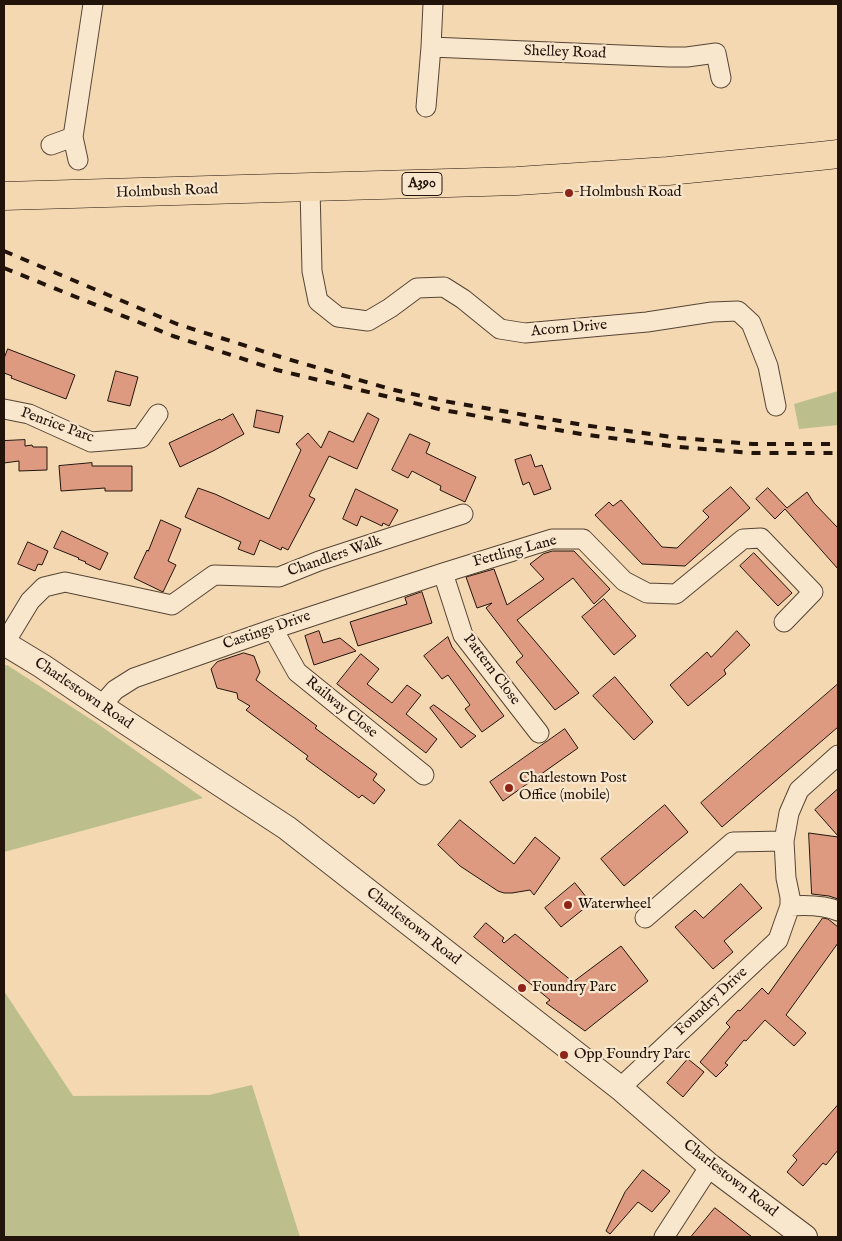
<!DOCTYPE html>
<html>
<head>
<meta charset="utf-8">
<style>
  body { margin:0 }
  #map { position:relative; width:842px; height:1241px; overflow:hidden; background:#f4d8b2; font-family:"IM FELL English",serif }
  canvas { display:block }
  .frame { position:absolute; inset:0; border:5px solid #22140b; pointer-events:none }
</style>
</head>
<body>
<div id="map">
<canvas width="842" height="1241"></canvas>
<div class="frame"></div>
</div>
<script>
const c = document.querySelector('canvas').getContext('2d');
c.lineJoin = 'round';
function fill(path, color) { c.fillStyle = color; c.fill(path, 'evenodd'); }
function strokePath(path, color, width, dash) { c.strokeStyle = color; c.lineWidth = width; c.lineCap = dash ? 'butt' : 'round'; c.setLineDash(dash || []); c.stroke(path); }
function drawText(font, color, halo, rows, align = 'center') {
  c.font = font + ' "IM FELL English",serif'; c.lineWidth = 4.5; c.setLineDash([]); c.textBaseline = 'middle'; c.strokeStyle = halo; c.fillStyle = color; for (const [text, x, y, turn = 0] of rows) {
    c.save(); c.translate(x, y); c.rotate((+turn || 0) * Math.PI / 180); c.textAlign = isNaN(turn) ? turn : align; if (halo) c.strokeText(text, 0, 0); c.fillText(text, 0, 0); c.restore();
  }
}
fill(new Path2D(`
  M838 391V425L799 429 794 404Z
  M7 665 98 724 203 798 4 852V666Z
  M4 991 73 1096 209 1095 252 1085 300 1237H4Z`), '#bcbe8c');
const building = new Path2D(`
  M8 349 75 375 66 399 11 378 12 376 4 373V359Z
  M116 371 138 377 130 406 108 401Z
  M257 410 283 416 279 433 254 427Z
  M368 413 379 419 357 469 329 456 309 496 315 499 288 550 282 547 281 550 260 540 254 555 238 549 241 542 185 517 198 488 215 494 269 519 301 450 296 444 308 433 321 448 329 431 353 442Z
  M233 414 244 434 213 451 180 467 169 443 220 419 221 420Z
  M410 434 430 443 426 453 476 477 465 502 440 490 441 486 412 471 408 478 392 470Z
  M25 440V446L32 445 33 447H47V470L19 471V461L4 463V441Z
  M531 455 535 467 542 465 551 489 534 495 529 482 523 485 515 460Z
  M92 463V466H132V491H105V488L61 491 59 466Z
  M731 487 750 508 685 566 642 564 595 515 609 502 613 506 621 500 662 547 677 548 709 517 703 511Z
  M768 488 787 508 807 492 814 503 838 528V569L785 509 775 519 756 499Z
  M356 489 398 510 389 526 383 523 382 526 361 516 357 526 343 519Z
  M161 520 181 529 168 561 176 565 163 592 134 578 147 550 148 551Z
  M62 531 108 553 100 570 85 563 86 562 78 559 79 558 54 548Z
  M28 542 48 551 42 565 38 564 35 571 18 564Z
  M553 551H574L610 589 594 604 573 578 517 620 579 693 555 710 516 662 523 656 486 608 492 603 477 608 466 577 494 569 507 605 544 579 530 564 543 554Z
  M754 553 792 593 778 606 740 566Z
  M422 592 432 623 358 646 350 622 407 604 405 598Z
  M604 599 636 636 614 655 582 617Z
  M319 631 323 643 340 638 356 651 314 665 305 636Z
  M737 631 750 645 724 670 726 674 688 706 670 685 707 652 711 657Z
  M448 637 452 647 504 716 482 732 465 709 470 705 448 675 442 679 424 656Z
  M244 653 254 656 260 672 256 680 317 726 315 728 377 774 373 780 385 790 374 804 362 795 359 798 306 759 308 756 246 710 250 706 238 699 237 693 217 688 211 669 217 662Z
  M361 654 379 669 367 684 392 703 407 685 421 695 406 714 437 739 426 753 337 684Z
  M615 677 653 722 634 740 593 696Z
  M838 684V727L722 827 701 803Z
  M434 705 476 736 461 748 430 708Z
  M565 729 578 748 503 801 490 782Z
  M838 789V836L815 810Z
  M665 805 688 832 624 886 601 859Z
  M460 820 514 864 535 837 560 858 534 895 530 890 512 893H504L498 891 460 866 438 845Z
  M809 833 838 837V899L829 896 812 894Z
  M575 883 591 903 561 927 545 908Z
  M741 884 762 908 724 941 733 952 713 969 675 927 695 910 703 918Z
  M823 918 828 919 838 927V943L786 1015 806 1033 794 1046 765 1020 746 1041 744 1040 725 1063 728 1065 716 1077 700 1062 730 1027 726 1023 738 1010 740 1011 762 988 768 994Z
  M486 923 504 938 502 941 504 943 515 934 573 982 621 946 648 981 585 1031 546 1003 550 1000 474 937Z
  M688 1059 704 1072 683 1097 667 1083Z
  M838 1105V1150L826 1165 823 1163 803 1186 787 1172 797 1160 793 1156Z
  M643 1170 670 1191 652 1212 638 1202 610 1234 606 1231 625 1192Z
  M715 1208 724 1215 752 1237H691Z`);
fill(building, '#dd9a80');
strokePath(building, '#22140b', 1);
const minor = new Path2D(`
  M433 4 431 47 669 57H687L716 53 721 78
  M426 107 431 47
  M51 145 73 137
  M78 160 73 137 93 4
  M310 188 312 271 318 301 338 317 368 321 390 308 417 288 444 287 463 299 500 329 525 333 647 322 712 312 738 311 751 323 768 366 776 406
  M4 409 29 414 91 442 141 438 158 414
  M443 573 463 635 539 733
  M273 629 297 672 424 775
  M4 644 30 601 44 587 65 582 172 605 214 575 279 577 319 561 463 514
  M101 706 115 690 134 678 273 629 443 573 552 539H583L624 581 647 593 676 594 743 539 761 538 813 592 784 622
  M790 906C805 905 824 905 838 911
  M645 918 733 842 784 841
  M620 1088 778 940 790 906V897L786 878 784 841 789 813 799 790 838 755
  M664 1237 710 1166`);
const tertiary = new Path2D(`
  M4 643 42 666 101 706 287 828 620 1088 710 1166 805 1237`);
const trunk = new Path2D(`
  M4 196 517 181 668 171 820 156 838 154`);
strokePath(minor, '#564535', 21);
strokePath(tertiary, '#564535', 26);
strokePath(trunk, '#22140b', 29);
strokePath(minor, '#f8e6cd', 19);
strokePath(tertiary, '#f8e6cd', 24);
strokePath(trunk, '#f4d8b2', 28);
strokePath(new Path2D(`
  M4 251 177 324 281 357 390 389 444 401 583 425 680 438 753 444H838
  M4 268 173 336 277 370 443 410 581 434 679 447 753 453H838`), '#22140b', 4, [9, 9]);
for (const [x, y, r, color] of [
  [569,193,5,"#8f2418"],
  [509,788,5,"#8f2418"],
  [568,905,5,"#8f2418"],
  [522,988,5,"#8f2418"],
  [564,1055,5,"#8f2418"]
]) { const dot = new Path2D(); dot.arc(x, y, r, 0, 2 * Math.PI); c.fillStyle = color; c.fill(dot); strokePath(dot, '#f8e6cd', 2); }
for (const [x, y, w] of [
  [422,184,40]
]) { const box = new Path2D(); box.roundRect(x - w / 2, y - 11.5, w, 23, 4); c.fillStyle = '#f8e6cd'; c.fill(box); strokePath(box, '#22140b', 1); }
drawText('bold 14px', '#22140b', null, [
  ["A390",422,184]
]);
drawText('15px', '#22140b', '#f8e6cd', [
  ["Shelley Road",565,53,2],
  ["Holmbush Road",167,192,-2],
  ["Acorn Drive",569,329,-5],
  ["Penrice Parc",57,426,20],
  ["Fettling Lane",515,552,-15],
  ["Chandlers Walk",335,557,-19],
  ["Castings Drive",267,631,-19],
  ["Pattern Close",491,670,53],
  ["Charlestown Road",83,694,34],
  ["Railway Close",341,708,39],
  ["Charlestown Road",413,927,38],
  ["Foundry Drive",712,1002,-43],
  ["Charlestown Road",730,1179,38]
]);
drawText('15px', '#22140b', '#f8e6cd', [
  ["Holmbush Road",579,193],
  ["Charlestown Post",519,779],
  ["Office (mobile)",519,796],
  ["Waterwheel",578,905],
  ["Foundry Parc",532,988],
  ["Opp Foundry Parc",574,1055]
], 'left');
</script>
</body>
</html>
